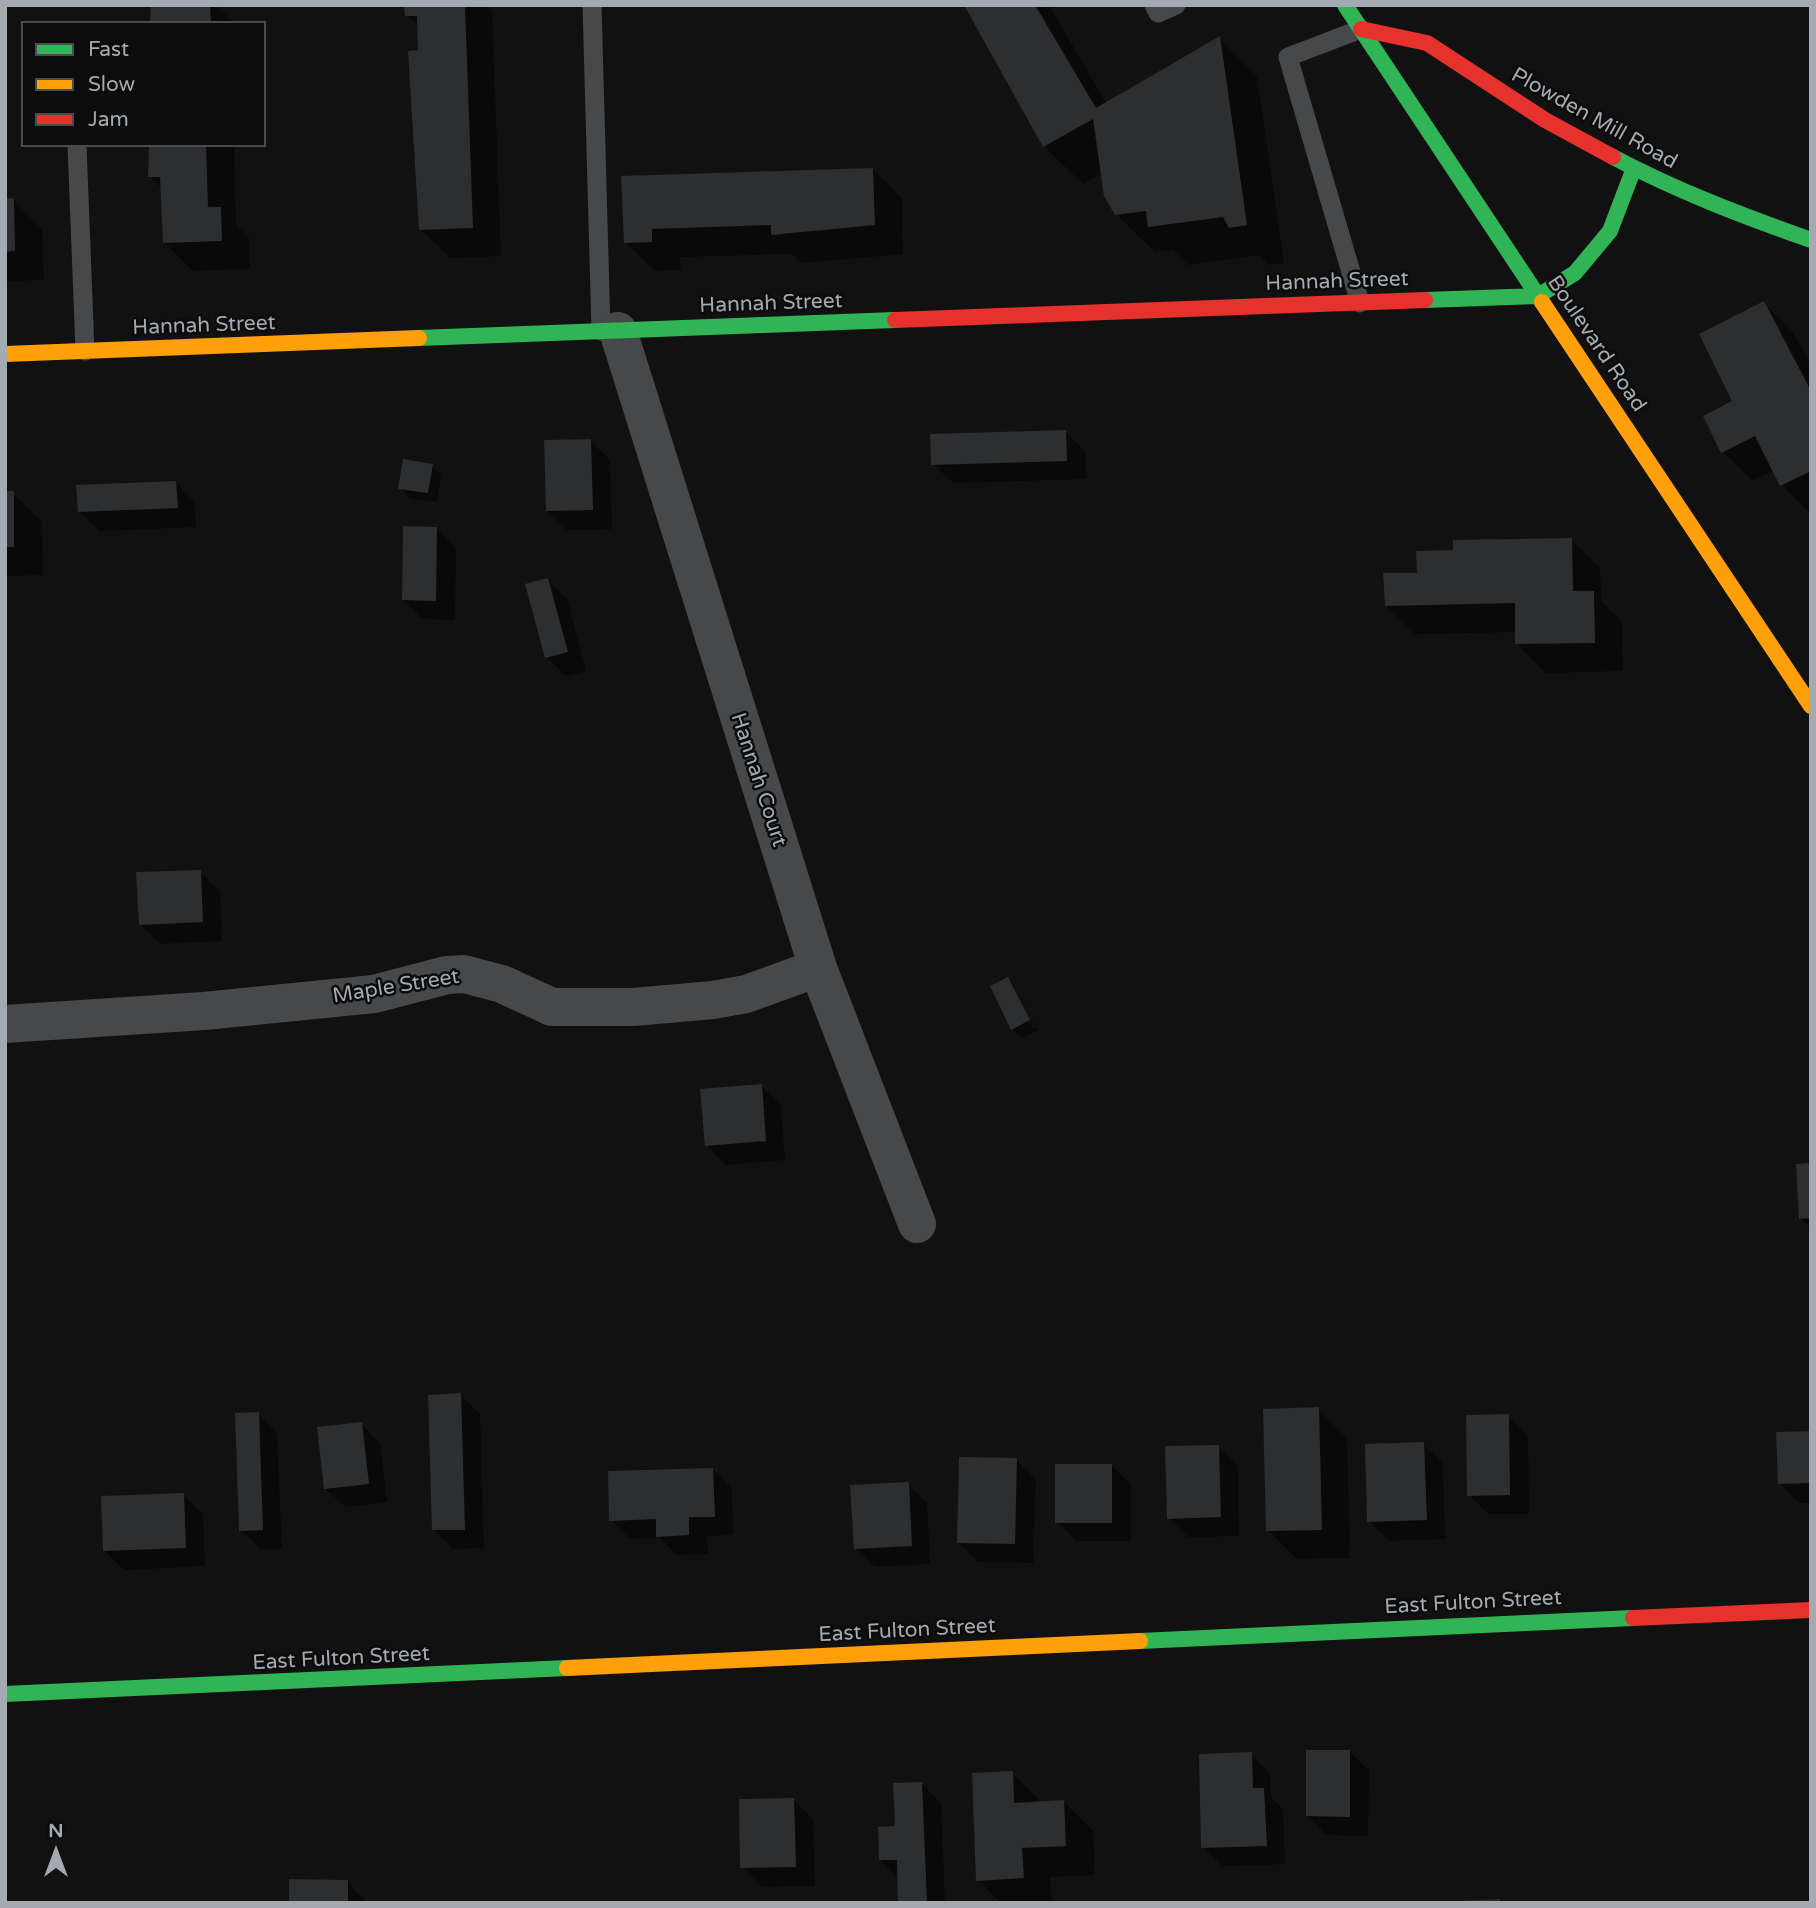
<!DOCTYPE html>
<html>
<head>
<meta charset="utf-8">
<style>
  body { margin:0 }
  #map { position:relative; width:1816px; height:1908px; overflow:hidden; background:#111112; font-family:"Varela Round",sans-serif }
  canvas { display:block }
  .frame { position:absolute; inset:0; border:7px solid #a4aab1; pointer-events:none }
  .legend { position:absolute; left:21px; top:21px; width:245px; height:126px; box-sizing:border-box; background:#0c0c0d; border:2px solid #494b4f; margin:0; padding:9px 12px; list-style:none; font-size:21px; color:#a4aab1 }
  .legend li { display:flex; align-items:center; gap:14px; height:35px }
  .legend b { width:35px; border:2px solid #494b4f }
  .north { position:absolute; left:21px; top:1817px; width:70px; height:70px; -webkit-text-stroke:5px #0c0c0d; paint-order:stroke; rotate:0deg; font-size:19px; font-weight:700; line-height:28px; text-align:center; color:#a4aab1 }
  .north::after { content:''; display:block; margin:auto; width:24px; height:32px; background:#a4aab1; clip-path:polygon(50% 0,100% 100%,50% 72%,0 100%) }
</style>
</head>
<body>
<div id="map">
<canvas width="1816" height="1908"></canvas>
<div class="frame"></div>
<ul class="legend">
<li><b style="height:9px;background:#30b455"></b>Fast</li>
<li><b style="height:9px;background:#ff9f0a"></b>Slow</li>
<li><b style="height:9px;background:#e5322d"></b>Jam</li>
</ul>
<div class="north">N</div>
</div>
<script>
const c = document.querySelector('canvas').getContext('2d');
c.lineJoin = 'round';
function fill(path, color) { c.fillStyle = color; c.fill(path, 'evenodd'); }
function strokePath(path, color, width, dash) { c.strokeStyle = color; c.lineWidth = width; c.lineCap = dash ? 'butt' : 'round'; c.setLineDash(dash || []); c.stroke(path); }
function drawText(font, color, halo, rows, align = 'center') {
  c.font = font + ' "Varela Round",sans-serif'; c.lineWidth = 5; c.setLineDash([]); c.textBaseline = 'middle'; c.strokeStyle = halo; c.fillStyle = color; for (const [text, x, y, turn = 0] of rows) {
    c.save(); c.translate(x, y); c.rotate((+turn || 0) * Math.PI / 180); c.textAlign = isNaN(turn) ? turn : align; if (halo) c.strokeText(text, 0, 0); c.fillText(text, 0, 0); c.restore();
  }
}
fill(new Path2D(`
  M152 5H216L234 23H152Z
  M406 5H486L492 11 501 256 450 258 420 229 419 28 407 15Z
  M966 5H1057L1051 9 1107 104 1219 38 1257 76 1284 263 1269 265 1259 255 1188 265 1173 250 1155 252 1116 214 1102 173 1083 184 1044 146Z
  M150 145H234L236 225 249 238 250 269 193 271 164 242 163 189 150 177Z
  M873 169 902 199 903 254 802 263 792 254 680 257 681 270 654 271 625 242 623 178Z
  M5 200H13L42 229 44 280 5 281Z
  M1764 303 1793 332 1811 367V514L1782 485 1774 470 1752 481 1723 452 1735 401Z
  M1066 432 1085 451 1086 479 953 483 933 464Z
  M590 441 610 460 612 529 567 530 548 511Z
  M432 466 441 475 437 502 410 498 400 488Z
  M176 483 195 502 196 527 99 531 79 511Z
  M5 493H13L42 522 43 575 5 576Z
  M437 528 456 548 455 620 423 619 403 600Z
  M1571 539 1600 568 1601 600 1622 622 1623 671 1546 673 1517 644V632L1415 634 1386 605 1418 574 1455 552Z
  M548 580 567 599 586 671 566 676 546 657Z
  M200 872 220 891 222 941 160 944 141 925Z
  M1008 979 1017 988 1038 1030 1022 1038 1012 1029ZM1012 987H1016L1036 1027 1033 1029Z
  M761 1086 781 1105 785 1160 726 1165 706 1145Z
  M1811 1164V1228L1800 1218Z
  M461 1395 480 1414 484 1548 453 1549 434 1529Z
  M1318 1409 1347 1438 1350 1558 1297 1559 1268 1530Z
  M258 1414 277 1433 282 1549 261 1550 241 1530Z
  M1508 1416 1528 1436 1529 1514H1488L1469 1495Z
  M361 1424 380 1443 387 1502 345 1507 325 1488Z
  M1811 1432V1503H1799L1780 1483Z
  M1423 1444 1443 1463 1445 1539 1389 1541 1369 1521Z
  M1218 1447 1238 1466 1239 1536 1188 1537 1169 1518Z
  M1016 1460 1036 1479 1033 1563 978 1562 958 1542Z
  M1112 1466 1131 1485V1541H1076L1057 1522Z
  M713 1469 732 1489 733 1535 707 1536 708 1554 677 1555 660 1538 630 1539 611 1520Z
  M908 1483 927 1503 930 1564 875 1567 855 1548Z
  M183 1495 203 1514 205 1566 124 1570 105 1551Z
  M1350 1752 1369 1771 1368 1836 1327 1835 1307 1816Z
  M1251 1754 1270 1773 1271 1797 1283 1809 1285 1864 1223 1866 1203 1847Z
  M1012 1773 1041 1802H1064L1093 1831 1095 1875 1050 1877 1052 1903H1001L978 1880Z
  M922 1784 941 1803 945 1903H900L899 1879 880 1860Z
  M794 1800 813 1819 815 1886 762 1887 742 1867Z
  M348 1882 367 1903H290Z`), '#0007');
fill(new Path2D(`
  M151 5H210L211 23H150Z
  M404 5H465L473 228 419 230 408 51 418 50 417 16H405Z
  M964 5H1035L1096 108 1220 36 1247 225 1229 228 1223 217 1148 227 1146 211 1115 215 1104 196 1093 119 1043 147Z
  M149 145H206L208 207H221L222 241 163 243 160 177H148Z
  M873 168 875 225 771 235V225L652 229V242L624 243 621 176Z
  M14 198 15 251 5 252V199Z
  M1764 301 1811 391V471L1780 486 1755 436 1721 453 1703 416 1732 401 1699 334Z
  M1066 430 1067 461 931 465 930 434Z
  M591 439 593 510 546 511 544 440Z
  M403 459 433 464 428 493 398 489Z
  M176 481 178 508 78 512 76 485Z
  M5 491H14V547H5Z
  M403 526 437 527 436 601 402 600Z
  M1572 538 1573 591H1594L1595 643 1515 644V603L1385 606 1383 573H1417L1416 551 1453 550V540Z
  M548 578 568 652 545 658 525 584Z
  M201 870 203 922 139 925 136 872Z
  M1008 977 1030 1020 1011 1030 990 986Z
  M762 1084 766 1141 705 1146 700 1089Z
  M1811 1163V1218L1799 1219 1796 1164Z
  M461 1393 465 1530H432L428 1395Z
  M1319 1407 1322 1530 1266 1531 1263 1409Z
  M259 1412 263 1530 239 1531 235 1413Z
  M1509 1414 1510 1495 1467 1496 1466 1415Z
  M362 1422 369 1484 324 1489 317 1427Z
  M1811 1431V1483L1778 1484 1776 1432Z
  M1424 1442 1427 1520 1367 1522 1365 1444Z
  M1219 1445 1221 1517 1167 1519 1165 1446Z
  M959 1457 1017 1458 1015 1544 957 1543Z
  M1055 1464H1112V1523H1055Z
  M713 1468 715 1517H689V1535L656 1537V1519L609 1521 608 1471Z
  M909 1482 912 1546 854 1549 850 1485Z
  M184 1493 186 1548 103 1551 101 1496Z
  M1306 1750H1350V1817L1306 1816Z
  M1252 1752 1253 1788H1264L1267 1846 1201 1848 1199 1754Z
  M1013 1771 1014 1803 1064 1800 1066 1846 1022 1848 1024 1878 976 1881 972 1773Z
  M922 1782 927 1903H898L897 1860H879L878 1827 895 1826 893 1783Z
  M794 1798 796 1867 740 1868 739 1799Z
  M289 1879 348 1880V1903H289Z
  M1500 1899V1903H1459V1901Z`), '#2d2e2f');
strokePath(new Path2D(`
  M592 5 601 331
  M1154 5 1158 13 1176 5
  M77 145 85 351
  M1360 303 1288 57 1361 29`), '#46484a', 19);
strokePath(new Path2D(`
  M618 331 818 968 917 1224
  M5 1024 204 1011 374 994 447 975 464 974 502 984 552 1007H633L713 1000 746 994 818 968`), '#46484a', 38);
strokePath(new Path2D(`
  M1345 5 1542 302
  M1613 157C1677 191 1743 216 1811 240
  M1425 300 1538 296 1575 273 1610 231 1634 168
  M419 338 895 320
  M1140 1641 1633 1618
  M5 1694 567 1668`), '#30b455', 16);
strokePath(new Path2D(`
  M1542 302 1811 706
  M5 354 419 338
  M567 1668 1140 1641`), '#ff9f0a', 16);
strokePath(new Path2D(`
  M1361 29 1427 43 1545 120 1613 157
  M895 320 1425 300
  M1633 1618 1811 1610`), '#e5322d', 16);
drawText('21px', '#a4aab1', '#0c0c0d', [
  ["Plowden Mill Road",1594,119,29],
  ["Hannah Street",1337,282,-2],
  ["Hannah Street",771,304,-2],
  ["Hannah Street",204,326,-2],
  ["Boulevard Road",1596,344,56],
  ["Hannah Court",758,780,72],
  ["Maple Street",396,987,-9],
  ["East Fulton Street",1473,1603,-3],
  ["East Fulton Street",907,1631,-3],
  ["East Fulton Street",341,1659,-3]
]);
</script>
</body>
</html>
